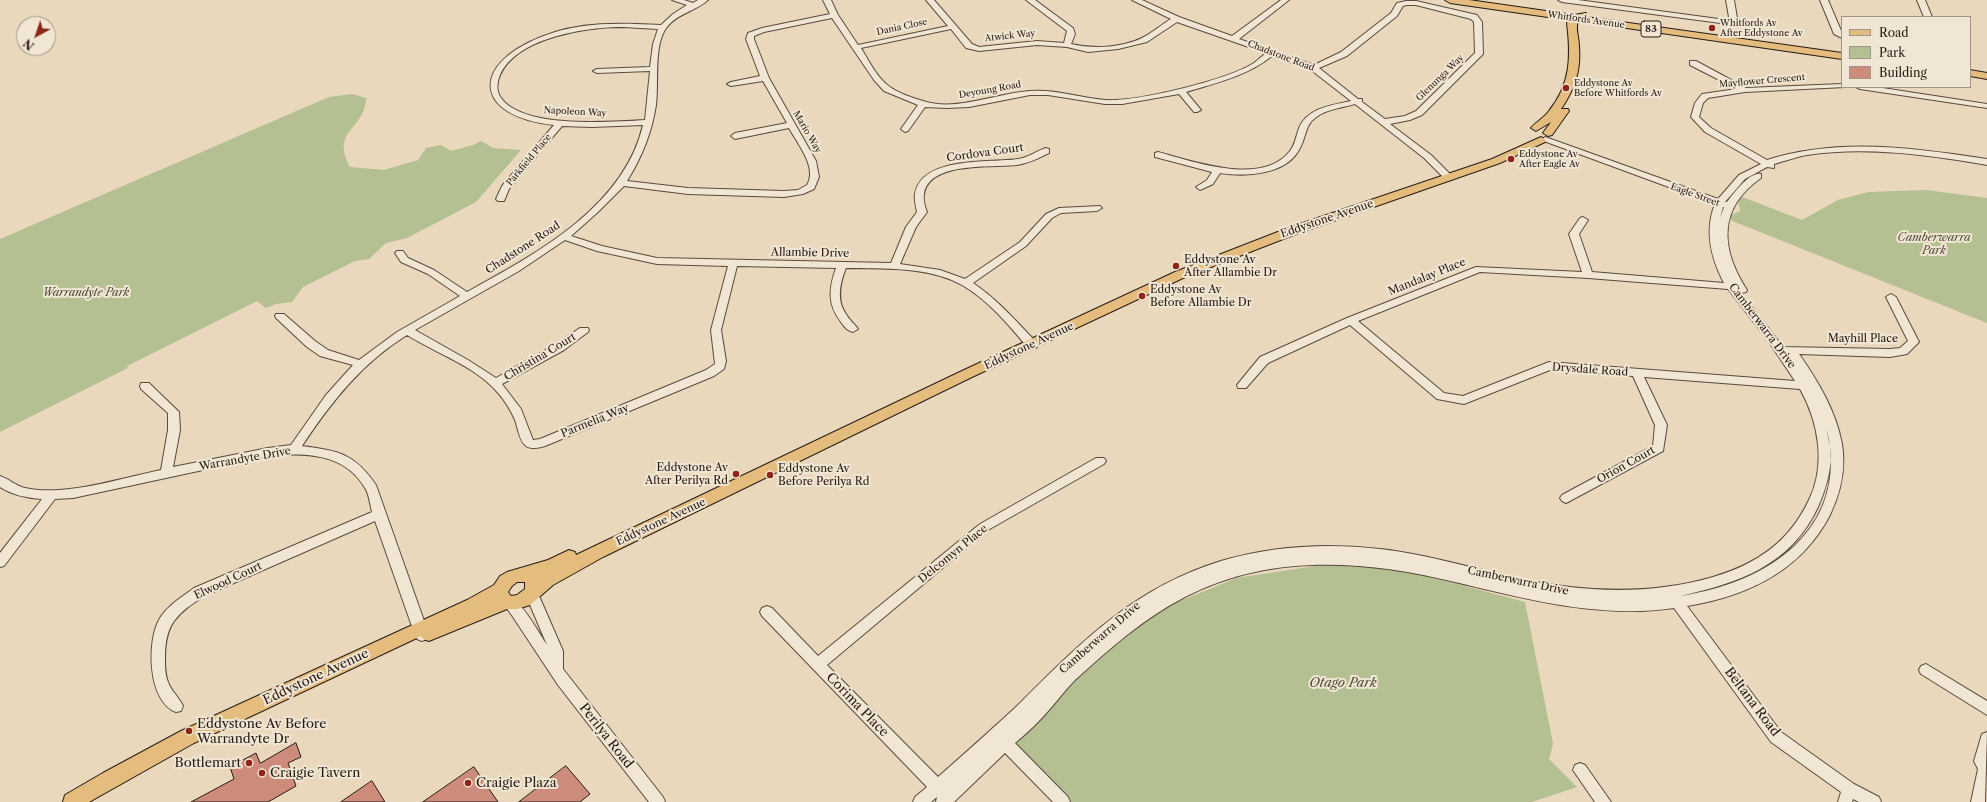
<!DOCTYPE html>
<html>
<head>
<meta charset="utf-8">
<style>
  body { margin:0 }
  #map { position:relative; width:1987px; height:802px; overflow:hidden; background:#e9d8bc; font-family:"Libre Caslon Text",serif }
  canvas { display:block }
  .legend { position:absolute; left:1841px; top:16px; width:130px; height:72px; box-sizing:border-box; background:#f1e6d3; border:1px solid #a09587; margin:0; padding:5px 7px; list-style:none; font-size:12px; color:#271b15 }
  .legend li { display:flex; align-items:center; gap:8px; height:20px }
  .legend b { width:20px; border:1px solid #a09587 }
  .north { position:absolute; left:16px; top:16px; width:40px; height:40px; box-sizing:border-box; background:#f1e6d3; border:1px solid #a09587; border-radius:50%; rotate:220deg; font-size:11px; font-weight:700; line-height:16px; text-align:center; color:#271b15 }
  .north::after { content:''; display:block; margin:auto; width:14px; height:18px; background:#8f2418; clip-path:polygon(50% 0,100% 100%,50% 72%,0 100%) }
</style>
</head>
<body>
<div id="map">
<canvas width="1987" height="802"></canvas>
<ul class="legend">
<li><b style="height:5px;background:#e4bc7e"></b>Road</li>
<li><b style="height:11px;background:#b4bf92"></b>Park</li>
<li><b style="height:11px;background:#cd8b7c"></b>Building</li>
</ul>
<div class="north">N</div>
</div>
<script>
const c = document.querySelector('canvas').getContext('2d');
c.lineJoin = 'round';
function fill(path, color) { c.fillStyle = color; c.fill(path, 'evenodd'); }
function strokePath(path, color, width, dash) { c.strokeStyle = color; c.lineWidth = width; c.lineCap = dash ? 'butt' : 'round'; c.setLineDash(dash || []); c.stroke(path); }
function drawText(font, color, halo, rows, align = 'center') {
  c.font = font + ' "Libre Caslon Text",serif'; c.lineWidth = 4; c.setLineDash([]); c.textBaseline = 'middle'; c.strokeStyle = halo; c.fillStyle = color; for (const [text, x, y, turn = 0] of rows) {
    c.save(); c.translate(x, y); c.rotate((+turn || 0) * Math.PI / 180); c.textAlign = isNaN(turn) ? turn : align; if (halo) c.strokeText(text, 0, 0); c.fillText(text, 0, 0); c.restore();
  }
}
fill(new Path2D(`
  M352 94 366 98C365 130 330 130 350 167L384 170 418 160 426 148 441 145 451 151 473 145 481 141 493 148 521 150 476 202 407 238 386 243 369 259 355 261 303 287 292 302 276 304 266 308 257 301 127 366 128 368 0 432V239L329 97Z
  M1926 190 1987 198V323L1725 218 1740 211 1737 195 1802 220 1838 200 1869 192Z
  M1342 562 1397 568 1525 602 1553 744 1549 759 1577 787 1532 802H1070L1010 741 1058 689 1130 629 1178 602 1236 578Z`), '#b4bf92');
const building = new Path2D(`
  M296 743 301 757 288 763 296 786 268 802H191L234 779 230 767 256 753 260 763Z
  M566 766 590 794 580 802H519Z
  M474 767 498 802H423Z
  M372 781 385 802H341Z`);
fill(building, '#cd8b7c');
strokePath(building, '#271b15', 1);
const minor = new Path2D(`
  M672 0H684L693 3 698 0H708C696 11 678 13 667 27 653 45 659 82 656 105 652 132 642 157 627 181L688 188 784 191 798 190 807 185C818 168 797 143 789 128L735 139 731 136 735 133 787 123 763 81 731 86 727 84 731 82 760 76 746 39 748 33 762 28 830 14 823 0H831L838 15 858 45 948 26 926 0H934L972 44 979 47 1037 41 1064 43 1067 31 1026 0H1035L1073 28 1075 34 1071 44C1093 49 1121 48 1142 38 1152 33 1161 25 1171 19L1132 0H1142L1179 17 1232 36 1281 0H1289L1239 39 1314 65 1341 52 1391 13 1397 3 1406 1H1416L1477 15 1482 22 1483 54 1422 115 1410 120 1390 124 1431 155 1452 176V180H1446L1424 158 1355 104C1342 108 1326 109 1315 118 1305 125 1306 138 1300 148 1287 175 1246 177 1220 173L1213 184 1200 190 1196 187 1207 180 1212 172 1155 157V153L1158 152C1192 161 1262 187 1290 151 1295 145 1296 136 1299 128 1307 108 1332 105 1351 101L1311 70 1272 56C1247 76 1216 83 1186 92L1201 110 1197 112H1194L1179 94 1122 104H1105L1048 95H1030L969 107 947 108 925 107 908 131 905 132 901 129 918 105 884 91 874 80 832 18 764 32 754 36V39L769 78 816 161 819 177 814 189 803 194 784 197 688 194 624 186 598 212 571 236 602 246 657 258 891 263 906 227 917 212C916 207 914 199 915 194 921 156 990 163 1018 159 1028 158 1036 151 1046 148L1049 149V153C1039 158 1029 163 1017 165 993 168 929 161 924 194 923 199 925 207 927 212L916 227 900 264 940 270 965 279 1020 242 1046 214 1059 208 1100 206 1102 208 1097 211 1061 213 1052 218 1026 246 973 283C997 299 1016 321 1036 342L1037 345 1036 348H1028C1009 325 988 300 962 285 928 266 883 269 846 268 840 283 836 300 846 314 849 320 855 324 858 329L853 332C848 331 844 327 841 322 827 304 829 288 836 268L737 266 721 330 726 361 724 369 714 376 545 446C520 454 521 438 515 420 511 411 506 402 499 394 476 366 437 354 407 335 362 363 331 402 302 446 339 451 354 453 376 485L429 635 427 639 422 641 417 639 415 635 375 521 204 596C177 614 165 623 165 658 165 666 165 675 168 682 171 691 179 697 183 706L181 711 176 712C148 702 146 641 160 618 168 605 182 597 194 588L372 512C370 504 369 494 365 488 345 453 304 452 268 456L73 498 55 499 4 566 0 567V553L42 499C27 498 12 495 0 487V476C9 479 16 486 25 488 64 497 122 478 161 470L168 430V413L141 389 140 386 141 383H149L179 412 180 430 173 467 268 448 291 445 326 395 353 365 320 356 307 347 276 318 275 316 276 314H284L315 341 328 350 359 360 397 332 460 296 428 274 401 262 395 253 397 251H403L408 258 434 270 467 292C536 254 624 207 643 125L592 127 562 126 509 189 504 201H498L496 199 502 186 554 125C476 117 468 66 541 37 579 21 621 23 661 25L673 14 687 5ZM1407 5H1416L1471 19 1474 22 1475 53 1416 111 1405 116 1385 119 1362 102V99H1358L1319 68 1347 56 1397 16 1403 6ZM1177 22 1266 53C1262 56 1258 60 1254 63 1227 80 1137 102 1105 100 1080 98 1056 89 1030 91 997 93 956 112 923 101 913 98 898 93 890 87 877 78 869 61 861 48L951 29 966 48 979 51 1037 45 1067 47 1088 52 1118 49 1147 42ZM623 27 658 29 653 44 650 67 597 69 593 71 597 73 650 71 645 120C611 122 523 129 501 98 496 91 497 82 500 75 517 37 587 27 623 27ZM565 240 597 251 657 264 728 266 711 330 715 364 706 370 540 439 533 440 521 409 502 384 564 350 588 332 589 330 588 328H580L556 344 496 378 468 360 415 330 519 271Z
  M1558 0H1578L1726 20 1729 17 1726 0H1734L1737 18 1728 24 1562 2Z
  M1820 0H1828L1842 33V38L1834 34Z
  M1917 0H1925L1932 17H1924Z
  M1690 61H1696L1746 88 1842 84V87H1845L1745 92 1708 98 1703 103 1699 117 1711 128 1767 160C1838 137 1915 148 1987 159V165C1928 155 1867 146 1807 155 1796 157 1785 161 1774 164V168L1767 167 1745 179 1725 202H1727C1733 194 1750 171 1761 174V178C1718 208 1720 248 1747 290L1746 292 1741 293 1783 347 1890 349 1900 348 1908 341 1886 297 1891 294 1896 297 1919 342 1907 354 1890 357 1799 354C1818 381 1836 411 1842 444 1846 469 1841 492 1830 515 1801 571 1748 596 1687 606L1781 732 1854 784 1879 797 1881 802H1859L1853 799 1852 802H1838L1841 792 1771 742 1674 608C1600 619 1526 599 1455 582 1366 560 1269 553 1185 597 1144 618 1109 649 1075 680 1065 690 1058 700 1049 710 1039 722 1027 733 1015 743L1068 797 1070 802H1053L1005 753 954 802H936L937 797 931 802H913L915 797 927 787 762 616 760 612 762 608 767 606 772 608 818 656 980 524 1096 458H1104L1106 461 1104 464 988 530 827 665 938 777C964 754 990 731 1016 707 1079 644 1133 588 1221 561 1272 546 1328 543 1380 549 1426 554 1471 568 1516 578 1580 592 1648 596 1713 577 1757 564 1789 542 1809 500 1826 465 1819 423 1800 389L1644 377 1667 425 1663 451 1566 503 1562 501 1560 498 1562 495 1653 446 1655 425 1633 376 1550 370 1464 404 1437 399 1350 325 1268 363 1246 388H1238L1237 385 1260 357 1347 318 1476 267 1582 272 1569 234 1580 218 1583 217 1588 220 1579 234 1592 272 1724 283C1711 258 1704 231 1715 204L1541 140 1545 137 1548 138 1718 199 1739 175 1761 164 1705 132 1691 117 1695 103 1702 94 1737 89 1690 65ZM1723 207H1724L1720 218ZM1480 272 1588 278 1728 289 1769 342 1795 381 1549 362 1463 396 1444 393 1358 321ZM1827 430C1850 530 1767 583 1680 596 1739 583 1791 565 1818 507 1825 491 1830 475 1831 457 1831 449 1828 439 1827 430Z
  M1856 87H1876L1987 104V108L1860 89Z
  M531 588 536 589 563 651V669L663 797 665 802H649L558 685 513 617 503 603 504 599C508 598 510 597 513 599 525 607 539 633 547 645L525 593 526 589Z
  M1926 664 1987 701V715L1921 674 1919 670 1921 666Z
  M1987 732 1985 802H1971L1978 769 1974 761 1982 734Z
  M1580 763 1585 765 1611 802H1595L1573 770 1575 765Z`);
const major = new Path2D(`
  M1445 0H1469L1574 15 1586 13V17L1842 53V59L1578 21C1575 28 1579 38 1579 46 1581 70 1575 89 1561 109H1568L1569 111 1552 135 1548 136 1543 133 1551 122 1536 131 1531 128C1536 122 1544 118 1549 111 1571 84 1571 56 1567 23L1569 20 1450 3Z
  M1970 70 1987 73V79L1970 76Z
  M1541 137 1546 140 1545 142 1500 163 1296 234 1183 278 972 377 603 557 553 585 530 605 517 609H507L429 641 423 639 421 636 194 743 89 802H63L65 795 103 773 181 731 467 600 494 585 500 576 507 572 548 560 569 550 575 552 576 555 962 371 1175 272 1288 228 1492 159ZM517 582H525V589L517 595 511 596 508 592 512 586Z`);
strokePath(minor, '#584a3f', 2);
strokePath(major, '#271b15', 2);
fill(minor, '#f1e6d3');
fill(major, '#e4bc7e');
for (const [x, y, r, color] of [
  [1712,28,4,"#8f2418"],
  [1566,88,4,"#8f2418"],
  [1511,159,4,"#8f2418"],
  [1176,266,4,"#8f2418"],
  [1142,296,4,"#8f2418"],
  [736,474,4,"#8f2418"],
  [770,475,4,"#8f2418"],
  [189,731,4,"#8f2418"],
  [249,763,4,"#8f2418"],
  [262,773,4,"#8f2418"],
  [468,783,4,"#8f2418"]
]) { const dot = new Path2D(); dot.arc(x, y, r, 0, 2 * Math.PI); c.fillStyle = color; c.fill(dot); strokePath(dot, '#f1e6d3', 1.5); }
drawText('9px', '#271b15', '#f1e6d3', [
  ["Whitfords Avenue",1586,20,8],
  ["Dania Close",902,27,-12],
  ["Atwick Way",1010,36,-6],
  ["Chadstone Road",1281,56,21],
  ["Glenunga Way",1440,78,-44],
  ["Mayflower Crescent",1762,81,-5],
  ["Deyoung Road",990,90,-10],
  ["Napoleon Way",575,112,3],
  ["Mario Way",807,132,60],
  ["Parkfield Place",529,160,-50],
  ["Eagle Street",1695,195,20]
]);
drawText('9px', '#271b15', '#f1e6d3', [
  ["Whitfords Av",1720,23],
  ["After Eddystone Av",1720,33],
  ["Eddystone Av",1574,83],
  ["Before Whitfords Av",1574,93],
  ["Eddystone Av",1519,154],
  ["After Eagle Av",1519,164]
], 'left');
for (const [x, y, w] of [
  [1651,29,20]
]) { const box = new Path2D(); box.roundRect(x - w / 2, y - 8, w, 16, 3); c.fillStyle = '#f1e6d3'; c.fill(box); strokePath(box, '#271b15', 1); }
drawText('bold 10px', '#271b15', null, [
  ["83",1651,29]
]);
drawText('11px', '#271b15', '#f1e6d3', [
  ["Cordova Court",985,153,-8],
  ["Eddystone Avenue",1327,219,-19],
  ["Chadstone Road",523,248,-33],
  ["Allambie Drive",810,253,1],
  ["Mandalay Place",1427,277,-22],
  ["Camberwarra Drive",1762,326,53],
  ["Mayhill Place",1863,339],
  ["Eddystone Avenue",1029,346,-25],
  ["Christina Court",540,357,-31],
  ["Drysdale Road",1590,370,4],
  ["Parmelia Way",595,421,-22],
  ["Warrandyte Drive",245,459,-10],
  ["Orion Court",1626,465,-29],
  ["Eddystone Avenue",661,522,-25],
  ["Delcomyn Place",953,554,-39],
  ["Elwood Court",228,581,-25],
  ["Camberwarra Drive",1518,581,12],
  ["Camberwarra Drive",1100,638,-41]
]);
drawText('italic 11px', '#514c3a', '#f1e6d3', [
  ["Camberwarra",1934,238],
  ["Park",1934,251],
  ["Warrandyte Park",86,293]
]);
drawText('11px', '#271b15', '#f1e6d3', [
  ["Eddystone Av",1184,260],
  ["After Allambie Dr",1184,273],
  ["Eddystone Av",1150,290],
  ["Before Allambie Dr",1150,303],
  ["Eddystone Av",728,468,"right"],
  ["After Perilya Rd",728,481,"right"],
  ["Eddystone Av",778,469],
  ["Before Perilya Rd",778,482]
], 'left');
drawText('13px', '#271b15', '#f1e6d3', [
  ["Eddystone Avenue",316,677,-25],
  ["Beltana Road",1752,702,53],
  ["Corima Place",857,705,46],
  ["Perilya Road",606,736,52]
]);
drawText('italic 13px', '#514c3a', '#f1e6d3', [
  ["Otago Park",1343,683]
]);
drawText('13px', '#271b15', '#f1e6d3', [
  ["Eddystone Av Before",197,724],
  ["Warrandyte Dr",197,739],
  ["Bottlemart",241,763,"right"],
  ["Craigie Tavern",270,773],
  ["Craigie Plaza",476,783]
], 'left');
</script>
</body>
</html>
